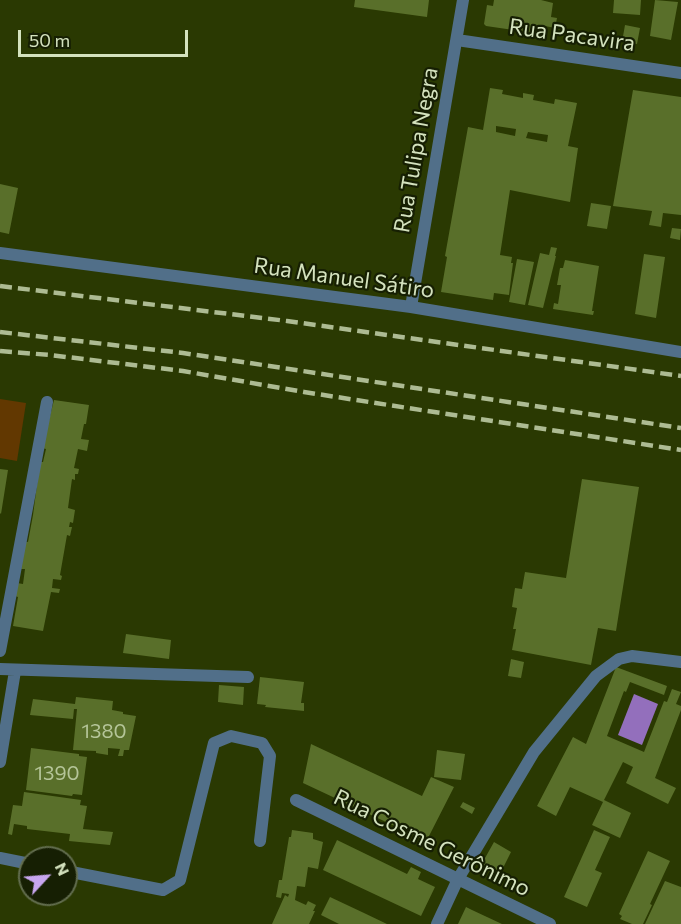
<!DOCTYPE html>
<html>
<head>
<meta charset="utf-8">
<style>
  body { margin:0 }
  #map { position:relative; width:681px; height:924px; overflow:hidden; background:#2a3902; font-family:Commissioner,sans-serif }
  canvas { display:block }
  .north { position:absolute; left:18px; top:846px; width:60px; height:60px; box-sizing:border-box; background:#161f03; border:2px solid #626d4e; border-radius:50%; rotate:64deg; font-size:16px; font-weight:700; line-height:24px; text-align:center; color:#d4e2be }
  .north::after { content:''; display:block; margin:auto; width:21px; height:27px; background:#c7a6ef; clip-path:polygon(50% 0,100% 100%,50% 72%,0 100%) }
  .scale { position:absolute; left:18px; top:30px; width:170px; height:27px; box-sizing:border-box; border:3px solid #d4e2be; border-top:0; padding-left:8px; font-size:18px; line-height:21px; white-space:nowrap; color:#d4e2be; -webkit-text-stroke:4px #161f03; paint-order:stroke }
</style>
</head>
<body>
<div id="map">
<canvas width="681" height="924"></canvas>
<div class="north">N</div>
<div class="scale">50 m</div>
</div>
<script>
const c = document.querySelector('canvas').getContext('2d');
c.lineJoin = 'round';
function fill(path, color) { c.fillStyle = color; c.fill(path, 'evenodd'); }
function strokePath(path, color, width, dash) { c.strokeStyle = color; c.lineWidth = width; c.lineCap = dash ? 'butt' : 'round'; c.setLineDash(dash || []); c.stroke(path); }
function drawText(font, color, halo, rows, align = 'center') {
  c.font = font + ' Commissioner,sans-serif'; c.lineWidth = 4.5; c.setLineDash([]); c.textBaseline = 'middle'; c.strokeStyle = halo; c.fillStyle = color; for (const [text, x, y, turn = 0] of rows) {
    c.save(); c.translate(x, y); c.rotate((+turn || 0) * Math.PI / 180); c.textAlign = isNaN(turn) ? turn : align; if (halo) c.strokeText(text, 0, 0); c.fillText(text, 0, 0); c.restore();
  }
}
fill(new Path2D(`
  M0 399 26 403 17 461 0 458Z`), '#623801');
fill(new Path2D(`
  M634 694 658 704 642 745 618 735Z`), '#936fbc');
fill(new Path2D(`
  M355 0H429L427 17 354 7Z
  M494 0H541L553 3 551 17 557 18 555 28 545 26 543 33 535 31 534 33 486 26 484 24 487 5 493 6Z
  M614 0H641L640 15 613 13Z
  M655 0 678 2 671 40 650 36Z
  M625 25 640 28 637 44 622 42Z
  M490 88 503 90 502 94 523 98V93L534 95 533 100 554 104 555 99 577 103 568 146 578 148 570 202 510 190 500 255 512 257 511 263H513L509 295 494 293 493 300 441 292 447 257 445 256 468 127 483 130ZM496 126 516 129 515 136 496 132ZM528 132 548 135 547 142 526 138Z
  M633 90 681 97V215L663 213 661 227 649 225 652 211 613 206Z
  M0 184 18 188 9 234 0 232Z
  M591 203 611 206 607 229 587 226Z
  M672 228 681 229 680 240 670 238Z
  M551 247 557 248 555 256H556L543 308 528 305 540 253 549 255Z
  M644 254 665 257 656 318 635 314Z
  M517 259 534 262 525 305 509 302Z
  M565 260 599 266 592 311H594L593 315 553 309 554 303 558 304 561 285H557L560 268H563Z
  M54 400 89 405 86 424H84L81 439 89 440 87 451 78 449 74 468 79 469 78 474H75V480L72 479 68 508 75 510 73 523 70 522 69 527H72L70 536 67 535 60 575 62 576 61 580 53 579 52 588 60 589 59 593 51 592 43 631 13 626 18 597 15 596 17 583 23 584 25 569H21L23 541 28 542 33 515 40 462H43L46 449 42 448Z
  M0 469 8 470 1 514 0 513Z
  M582 479 639 487 616 631 598 628 591 665 512 650 516 629H513L517 608 512 607 515 588 522 589 525 572 566 578Z
  M126 634 171 640 169 659 123 653Z
  M511 659 524 662 521 678 508 676Z
  M616 667 667 686 664 695 630 682 626 692 624 691 607 736 644 752 664 701 667 702 672 689 681 692 676 704 681 706V710L655 778 676 788 668 804 626 783 633 767 623 762 604 800 631 813 620 838 592 825 603 802 570 787 556 816 537 806 573 737 586 744Z
  M260 677 304 682 301 703H304V711L265 707 266 705 257 704Z
  M219 685 244 687 243 705 218 702Z
  M76 697 113 701 112 710 123 712V714L136 716 129 750H124L123 756H118L120 749 108 748V755L96 753V751L73 750 77 709H74L73 719 30 715 33 699 75 704Z
  M311 744 422 796 431 777 454 787 429 836 437 840 435 845 303 783Z
  M31 748 79 754V756L87 757 82 795 73 794 72 796 26 790Z
  M437 750 465 754 461 780 434 777Z
  M24 792 81 800 80 805 87 806 83 829 113 832 110 845 69 841 70 834 27 829V826L14 824 12 835 8 834 13 805 22 806Z
  M463 802 475 808 472 814 460 807Z
  M292 830 313 833V839L323 842 318 869 308 867 305 887 297 886 295 900 306 905 308 901 316 905 313 911H315L309 924H272L285 895 288 897 289 894 282 893 281 898 276 897 279 880H282L289 837H291Z
  M594 830 610 837 595 870 602 873 587 907 564 897Z
  M337 840 407 874 411 867 421 872 418 879 435 887 421 916 323 870Z
  M494 842 511 852 499 876 480 867Z
  M648 851 670 861 650 904 652 905 643 924H632L620 919 622 916 619 914Z
  M665 881 681 887V924H645Z
  M330 897 364 913 387 924H339L321 915Z
  M466 907 472 910 502 924H458Z`), '#596f2a');
strokePath(new Path2D(`
  M457 40 681 73
  M0 253 411 307 681 352
  M411 307 463 0
  M0 651 47 402
  M0 669 248 677
  M0 762 15 671
  M296 800 550 924
  M0 858 30 864
  M66 871 163 890 180 880 214 743 231 736 262 743 270 756 260 841
  M437 924 458 879 534 752 596 676 619 659 632 656 681 662`), '#516f89', 12);
strokePath(new Path2D(`
  M0 286 287 321 681 376
  M0 332 183 353 681 428
  M0 351 50 355 183 371 304 392 681 450`), '#adbb93', 4.5, [12, 6]);
drawText('20px', '#b5c599', null, [
  ["1380",104,731],
  ["1390",57,773]
]);
drawText('22px', '#d4e2be', '#161f03', [
  ["Rua Pacavira",572,35,8],
  ["Rua Tulipa Negra",416,150,-80],
  ["Rua Manuel Sátiro",344,278,8],
  ["Rua Cosme Gerônimo",432,843,26]
]);
</script>
</body>
</html>
